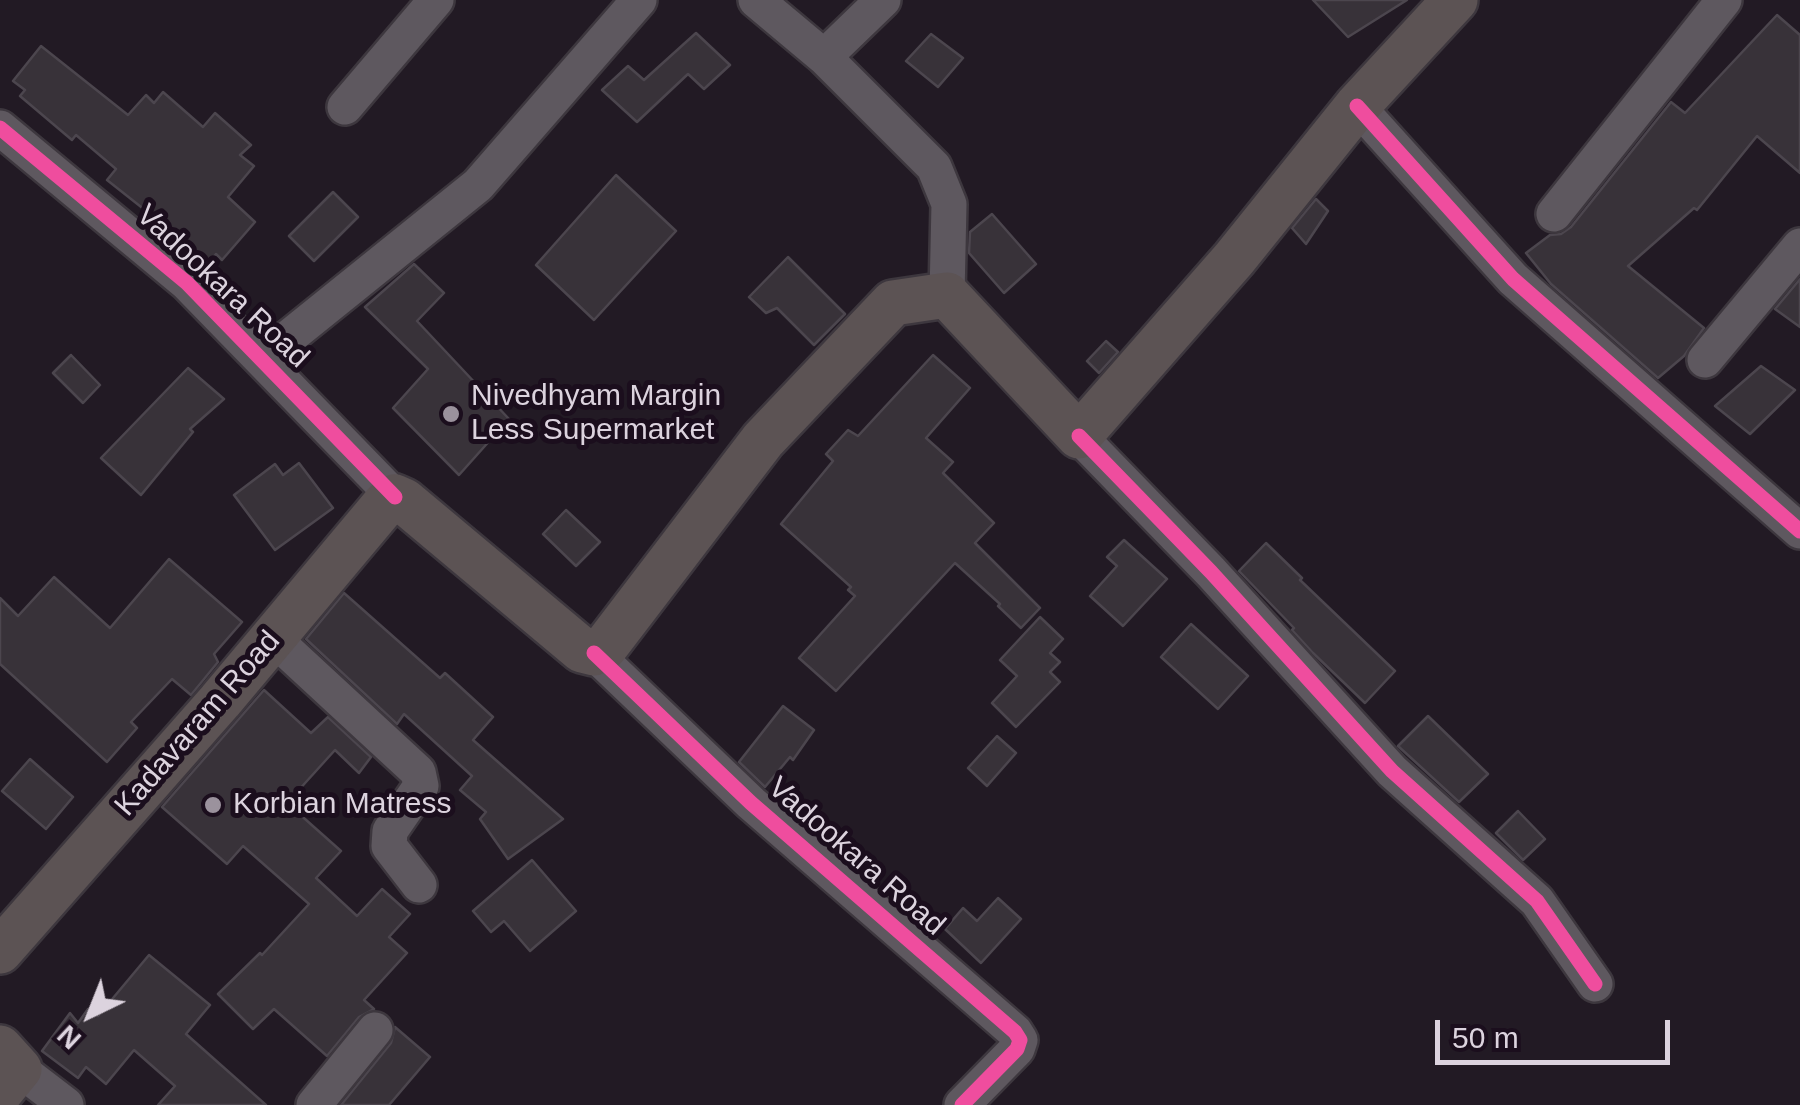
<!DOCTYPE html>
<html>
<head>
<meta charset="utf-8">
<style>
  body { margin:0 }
  #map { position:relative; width:1800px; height:1105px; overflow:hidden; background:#221a24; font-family:Helvetica,sans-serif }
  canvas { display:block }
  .north { position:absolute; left:40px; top:965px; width:100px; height:100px; -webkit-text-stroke:8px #1b0e1d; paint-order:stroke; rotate:223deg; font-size:28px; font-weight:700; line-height:40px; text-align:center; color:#dcd3de }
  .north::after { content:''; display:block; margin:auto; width:35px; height:45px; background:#dcd3de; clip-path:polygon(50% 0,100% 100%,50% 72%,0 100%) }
  .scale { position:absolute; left:1435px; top:1020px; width:235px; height:45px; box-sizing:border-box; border:5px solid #dcd3de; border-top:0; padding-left:12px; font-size:30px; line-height:35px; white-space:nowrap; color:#dcd3de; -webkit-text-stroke:8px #1b0e1d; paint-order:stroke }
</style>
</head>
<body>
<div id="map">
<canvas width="1800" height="1105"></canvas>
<div class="north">N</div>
<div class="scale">50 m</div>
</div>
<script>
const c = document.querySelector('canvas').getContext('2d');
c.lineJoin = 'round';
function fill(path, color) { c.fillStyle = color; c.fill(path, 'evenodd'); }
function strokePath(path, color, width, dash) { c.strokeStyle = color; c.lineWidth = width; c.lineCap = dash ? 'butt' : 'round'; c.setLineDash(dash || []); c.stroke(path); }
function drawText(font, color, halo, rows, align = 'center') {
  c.font = font + ' Helvetica,sans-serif'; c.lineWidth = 10; c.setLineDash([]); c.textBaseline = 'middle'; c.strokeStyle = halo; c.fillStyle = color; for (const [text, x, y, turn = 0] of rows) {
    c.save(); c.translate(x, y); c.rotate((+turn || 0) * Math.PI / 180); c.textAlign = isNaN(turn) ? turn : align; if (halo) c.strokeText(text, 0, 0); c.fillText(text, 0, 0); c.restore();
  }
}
const building = new Path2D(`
  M1313 0H1407L1348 37Z
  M1777 15 1800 35V173L1757 136 1697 210 1694 208 1628 266 1704 328 1684 356 1658 378 1551 284 1526 253 1550 235 1561 234 1571 227 1671 102 1685 113Z
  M696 33 730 65 704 89 688 74 637 122 602 90 628 66 644 80Z
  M931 34 963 58 938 87 906 61Z
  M41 46 128 115 146 95 154 103 163 92 203 127 215 113 251 145 240 155 254 166 228 197 255 222 222 260 216 254 207 265 171 235 174 233 107 180 116 169 76 135 72 140 20 96 25 90 13 81Z
  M616 175 676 231 594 320 536 265Z
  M333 192 358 217 314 261 289 236Z
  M1316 199 1328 211 1306 244 1292 228Z
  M992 214 1036 264 1004 293 969 253 970 232Z
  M788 257 845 314 814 345 777 308 766 313 749 297Z
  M414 264 444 293 417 321 509 419 459 475 393 408 428 369 365 307Z
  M1800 279V327L1775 309Z
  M1106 341 1118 352 1099 373 1087 361Z
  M71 355 100 385 83 403 53 373Z
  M933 355 970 388 926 438 953 462 943 473 994 523 975 543 1040 608 1021 628 998 606 1000 604 955 563 836 691 799 658 855 596 848 590 851 587 781 524 833 461 826 454 848 430 858 436Z
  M1761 366 1795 390 1750 434 1715 406Z
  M188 368 224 399 190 429 193 432 141 495 101 458Z
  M299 463 333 508 275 550 234 495 275 464 283 475Z
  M566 510 600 542 576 566 543 534Z
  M1124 540 1167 579 1123 626 1090 596 1117 566 1107 557Z
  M1266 543 1302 578 1300 580 1395 671 1365 703 1313 653 1292 630 1294 628 1239 571Z
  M169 559 242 622 214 654 218 662 191 695 172 679 131 722 137 728 107 762 0 664V598L18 616 54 577 110 628Z
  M344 593 440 678 445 673 493 717 473 740 563 819 508 859 480 819 486 812 460 790 472 776 404 714 397 724 306 639Z
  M1040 617 1063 639 1050 653 1060 662 1050 672 1060 682 1016 727 992 703 1017 676 1000 660Z
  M1191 624 1248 676 1218 709 1161 657Z
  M264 690 311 733 328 717 371 757 359 773 335 750 287 803 341 851 316 878 357 916 382 889 410 914 389 937 407 953 364 1000 374 1009 359 1017 327 1056 274 1009 253 1029 218 994 260 953 262 955 309 904 243 846 227 864 162 807Z
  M783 706 814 730 793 760 790 757 765 787 739 762Z
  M1428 716 1488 774 1459 802 1398 746Z
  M997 736 1016 753 987 786 968 768Z
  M30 759 73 797 46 829 2 791Z
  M1518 811 1545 839 1523 860 1496 833Z
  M532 860 576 911 530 951 504 921 491 932 473 911Z
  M998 898 1021 919 981 963 945 929 963 908 977 921Z
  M149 955 210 1005 186 1034 266 1105H158L175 1086 134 1050 106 1084 86 1067 78 1078 42 1051 70 1013 78 1023 88 1009 98 1016Z
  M395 1027 430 1057 389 1105H341L391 1043Z`);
fill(building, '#383239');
strokePath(building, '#4c464e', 2.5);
const minor = new Path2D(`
  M756 0 824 57 934 167 949 204 947 295
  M824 57 883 0
  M1357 106 1513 279 1800 531
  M345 107 436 0
  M0 128 187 283 395 497
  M1554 214 1724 0
  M262 359 478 185 639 0
  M1705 360 1800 246
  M1079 436 1211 572 1392 771 1537 901 1595 984
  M273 638 418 772 421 786 390 831 389 846 419 885
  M594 653 751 803 1015 1032 1020 1040 1017 1049 962 1105
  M19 1069 66 1105
  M314 1105 375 1030`);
const major = new Path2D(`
  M0 951 220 701 385 504 395 497 404 501 582 650 594 653 605 647 763 440 893 303 947 295 1079 436 1234 259 1357 106 1455 0
  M0 1048 19 1069 0 1092`);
strokePath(minor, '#3d373e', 40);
strokePath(major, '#3d373e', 50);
strokePath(minor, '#5e585f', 35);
strokePath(major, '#5c5354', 45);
strokePath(new Path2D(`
  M1357 106 1513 279 1800 531
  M0 128 187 283 395 497
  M1079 436 1211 572 1392 771 1537 901 1595 984
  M594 653 751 803 1015 1032 1020 1040 1017 1049 962 1105`), '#ef4d9e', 15);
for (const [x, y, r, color] of [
  [451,414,10,"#9b929d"],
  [213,805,10,"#9b929d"]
]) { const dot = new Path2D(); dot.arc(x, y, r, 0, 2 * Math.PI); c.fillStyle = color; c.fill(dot); strokePath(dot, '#1b0e1d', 4); }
drawText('30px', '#dcd3de', '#1b0e1d', [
  ["Vadookara Road",222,287,43],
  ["Kadavaram Road",198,724,-49],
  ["Vadookara Road",856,857,41]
]);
drawText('30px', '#dcd3de', '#1b0e1d', [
  ["Nivedhyam Margin",471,397],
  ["Less Supermarket",471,431],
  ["Korbian Matress",233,805]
], 'left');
</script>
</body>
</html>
